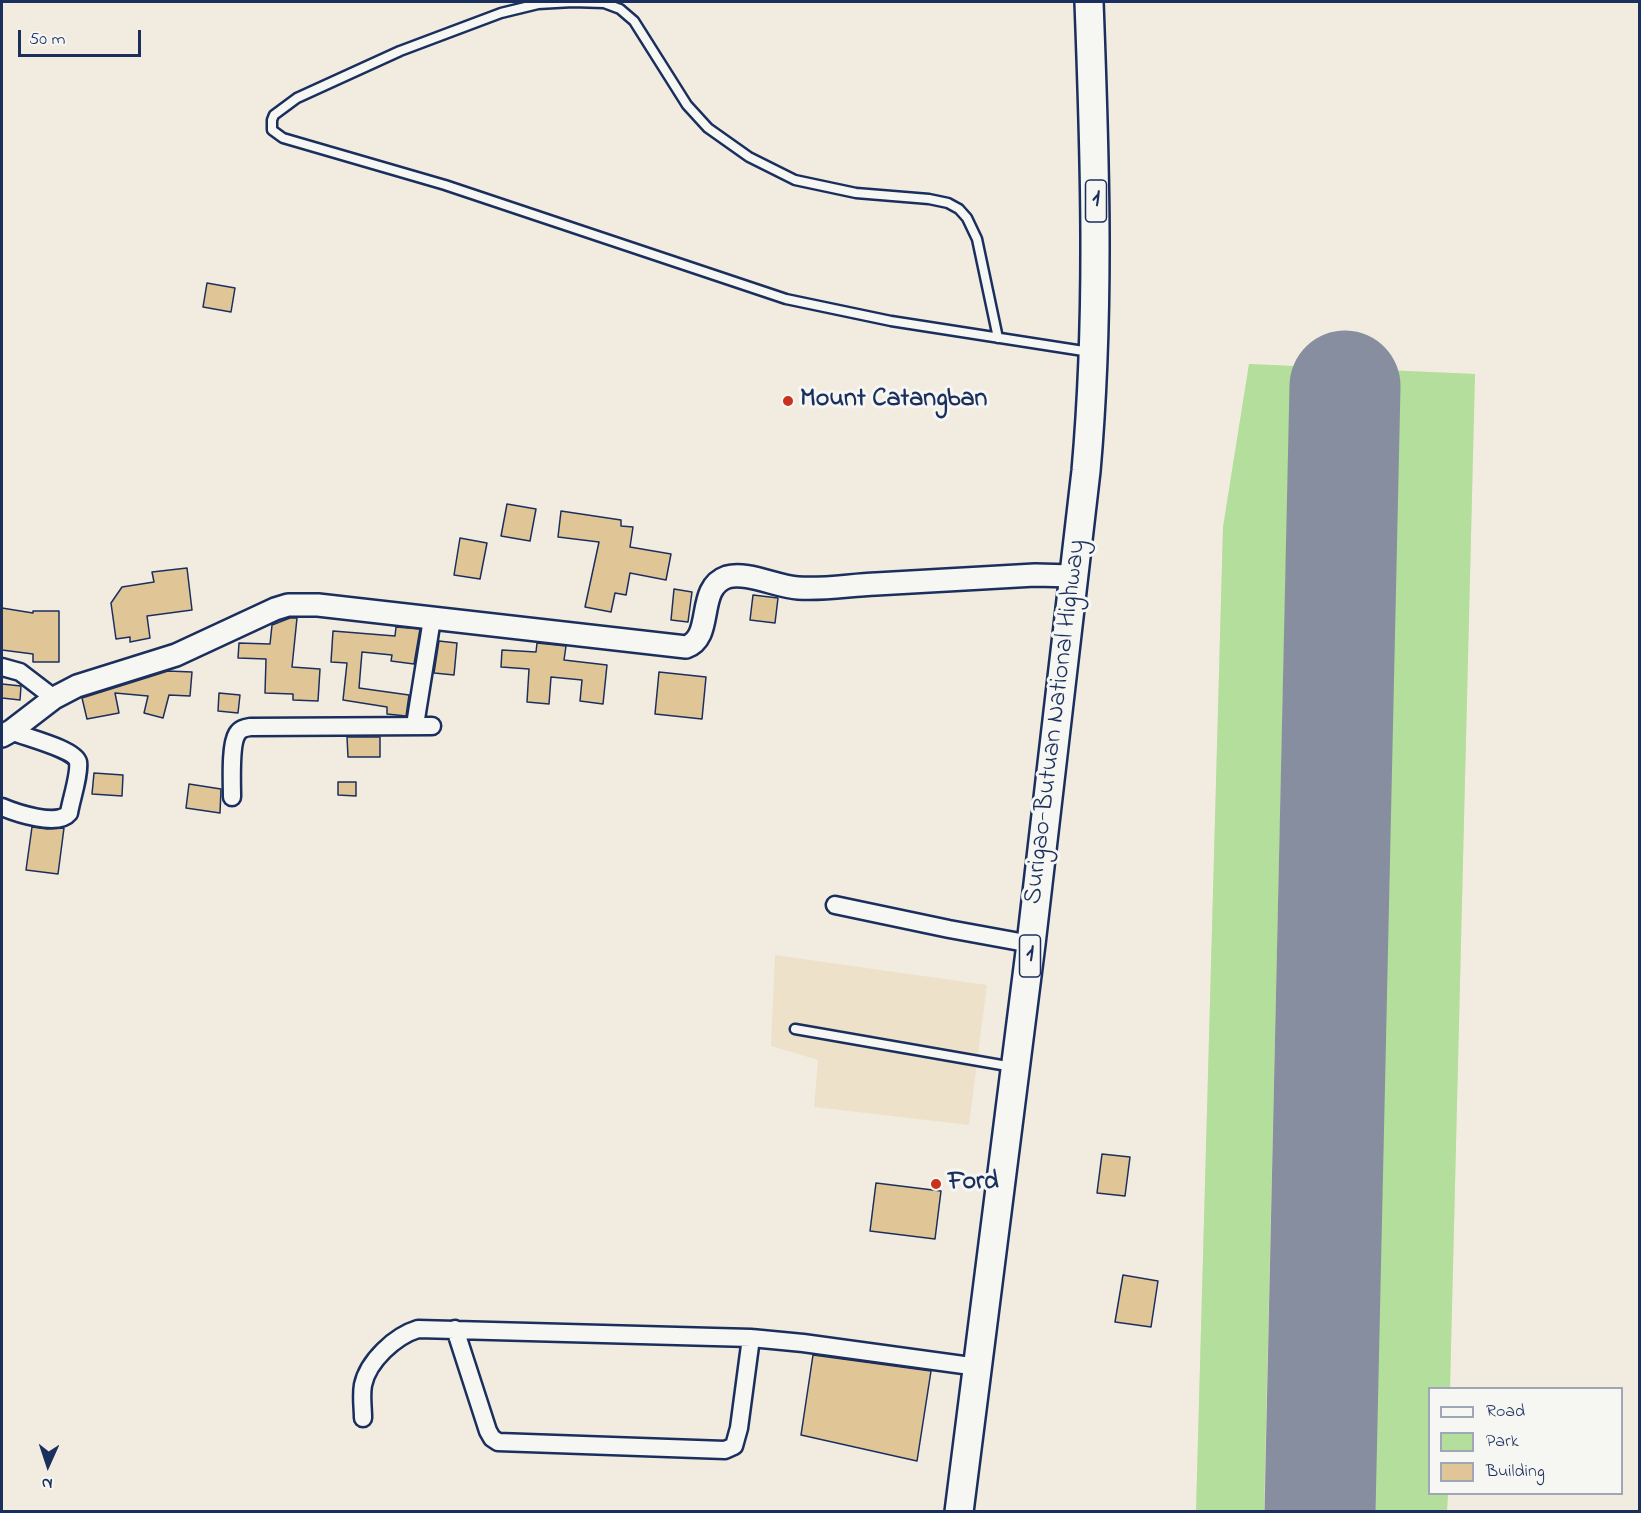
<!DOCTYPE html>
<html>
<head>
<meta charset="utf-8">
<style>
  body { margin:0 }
  #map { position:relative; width:1641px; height:1513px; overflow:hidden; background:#f2ece0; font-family:"Indie Flower",sans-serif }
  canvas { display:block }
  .frame { position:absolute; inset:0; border:3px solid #1b2f5e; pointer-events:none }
  .legend { position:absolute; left:1428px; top:1387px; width:195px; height:108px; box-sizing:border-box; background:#f6f6f2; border:2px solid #9ea6b7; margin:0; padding:8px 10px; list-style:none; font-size:18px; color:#1b2f5e }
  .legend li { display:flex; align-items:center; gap:12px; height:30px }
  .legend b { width:30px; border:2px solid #9ea6b7 }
  .north { position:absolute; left:18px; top:1435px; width:60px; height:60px; -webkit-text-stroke:4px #f6f6f2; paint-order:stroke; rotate:183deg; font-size:16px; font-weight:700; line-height:24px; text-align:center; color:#1b2f5e }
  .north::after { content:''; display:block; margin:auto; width:21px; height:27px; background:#1b2f5e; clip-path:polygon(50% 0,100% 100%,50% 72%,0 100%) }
  .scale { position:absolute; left:18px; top:30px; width:123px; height:27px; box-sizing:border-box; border:3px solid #1b2f5e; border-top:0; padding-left:8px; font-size:18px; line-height:21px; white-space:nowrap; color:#1b2f5e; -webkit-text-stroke:4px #f6f6f2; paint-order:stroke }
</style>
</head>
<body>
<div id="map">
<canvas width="1641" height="1513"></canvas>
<div class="frame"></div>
<ul class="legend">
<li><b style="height:8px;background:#f6f6f2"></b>Road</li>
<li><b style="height:16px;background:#b3de9b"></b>Park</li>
<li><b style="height:16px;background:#e0c696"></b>Building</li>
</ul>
<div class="north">N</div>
<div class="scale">50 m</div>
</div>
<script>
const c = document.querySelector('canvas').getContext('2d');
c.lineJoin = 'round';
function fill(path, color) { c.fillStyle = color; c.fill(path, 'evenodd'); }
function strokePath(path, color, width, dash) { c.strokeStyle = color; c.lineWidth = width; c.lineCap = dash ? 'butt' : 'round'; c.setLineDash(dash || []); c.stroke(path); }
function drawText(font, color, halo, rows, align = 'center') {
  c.font = font + ' "Indie Flower",sans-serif'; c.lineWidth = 6; c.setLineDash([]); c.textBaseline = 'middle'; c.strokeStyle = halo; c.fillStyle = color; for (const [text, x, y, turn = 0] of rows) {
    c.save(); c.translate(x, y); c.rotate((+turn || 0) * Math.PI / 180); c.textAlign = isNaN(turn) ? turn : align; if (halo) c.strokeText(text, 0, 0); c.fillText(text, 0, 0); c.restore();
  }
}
fill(new Path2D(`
  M1249 364 1475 374 1450 1388H1430V1494H1448L1447 1511 1196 1512 1223 527Z
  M775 955 987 985 969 1125 814 1107 818 1060 771 1046Z`), '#ede1ca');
fill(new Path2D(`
  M1249 364 1475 374 1450 1388H1430V1494H1448L1447 1511H1374L1399 388 1290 386 1264 1511H1196L1223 527Z`), '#b3de9b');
strokePath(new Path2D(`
  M1320 1512 1345 386`), '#868e9f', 111);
const building = new Path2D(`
  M207 283 235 288 231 312 203 307Z
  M507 504 536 509 530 541 501 536Z
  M561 511 621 520V526L633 527 630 547 671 554 666 580 630 573 626 595 615 593 611 612 585 607 599 542 558 537Z
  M460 538 487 543 480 579 454 575Z
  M187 568 192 610 147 616 150 638 130 642V637L116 639 111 603 122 587 154 582 152 572Z
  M674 589 692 592 688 622 671 620Z
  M753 595 778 598 775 623 750 620Z
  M2 608 33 613V611H59V662H33V654L2 650Z
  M290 618H297L292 667 320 669 318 701 293 700V694L265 693 266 659 238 658 239 643 270 644 272 625Z
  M396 627 420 629 414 664 391 661 392 655 362 652 359 688 409 695 406 716 387 714V707L343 700 347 663 331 662 333 631 395 636Z
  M439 641 457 643 454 675 434 673Z
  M537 643 566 646 564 660 607 665 603 704 580 701 582 680 551 677 549 704 527 702 529 669 501 667 502 650 536 652Z
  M168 671 192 672 190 696 169 695 163 718 144 713 148 696 115 693 119 713 87 719 82 698Z
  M659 672 706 677 702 719 655 714Z
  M2 684 21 686 20 700 2 698Z
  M219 693 240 695 238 713 218 711Z
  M347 737H380V757H348Z
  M94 773 123 775 122 796 92 794Z
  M338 782H356V796L338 795Z
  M189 784 221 789 220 813 186 808Z
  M32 827 47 829 64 828 58 874 26 870Z
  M1102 1154 1130 1157 1125 1196 1097 1193Z
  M876 1183 941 1191 935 1239 870 1231Z
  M1123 1275 1158 1281 1151 1327 1115 1322Z
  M813 1355 931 1371 917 1461 801 1435Z`);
fill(building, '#e0c696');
strokePath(building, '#1b2f5e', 1.5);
const service = new Path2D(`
  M998 338 977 239 967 218 959 209 948 203 929 199 856 193 795 180 749 157 708 128 687 105 634 21 620 9 604 3 573 2 538 4 501 13 400 51 297 98 274 115 272 120V130L283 138 445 185 786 299 891 321 1090 352
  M795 1029 1013 1067`);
const minor = new Path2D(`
  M2 667 20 672 54 698
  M415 725 432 619
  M232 797C232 782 230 745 237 734 240 729 244 728 250 727L432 726
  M2 807C16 813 58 827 69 813 71 800 80 774 78 762 75 749 24 737 11 731
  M835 905 949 929 1031 944
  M455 1329 488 1431 492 1438 498 1442 725 1450 734 1446 739 1428 751 1338
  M363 1418C363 1407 361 1396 363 1385 368 1361 395 1336 418 1329L751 1338 803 1343 978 1367`);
const tertiary = new Path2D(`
  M2 736 11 731 54 698 77 686 176 655 275 609 288 605H318L686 647C715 637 695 588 727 577 747 571 777 587 798 588 824 590 850 585 876 584 929 581 982 578 1035 575L1074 576`);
const trunk = new Path2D(`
  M959 1512 1031 944 1086 471C1100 313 1095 159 1089 2`);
strokePath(service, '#1b2f5e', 13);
strokePath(minor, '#1b2f5e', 21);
strokePath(tertiary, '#1b2f5e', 26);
strokePath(trunk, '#1b2f5e', 32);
strokePath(service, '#f6f6f2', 8);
strokePath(minor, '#f6f6f2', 16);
strokePath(tertiary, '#f6f6f2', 21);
strokePath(trunk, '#f6f6f2', 27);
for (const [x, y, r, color] of [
  [788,401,6,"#c8321e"],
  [936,1184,6,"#c8321e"]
]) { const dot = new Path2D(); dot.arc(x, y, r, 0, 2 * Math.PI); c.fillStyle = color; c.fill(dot); strokePath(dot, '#f6f6f2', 2); }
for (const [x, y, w] of [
  [1096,201,21],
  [1030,956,21]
]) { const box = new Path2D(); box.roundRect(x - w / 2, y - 21, w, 42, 4.5); c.fillStyle = '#f6f6f2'; c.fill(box); strokePath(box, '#1b2f5e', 1.5); }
drawText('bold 24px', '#1b2f5e', null, [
  ["1",1096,201],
  ["1",1030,956]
]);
drawText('bold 26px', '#1b2f5e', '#f6f6f2', [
  ["Mount Catangban",800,401],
  ["Ford",948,1184]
], 'left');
drawText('26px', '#1b2f5e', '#f6f6f2', [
  ["Surigao-Butuan National Highway",1057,722,-83]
]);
</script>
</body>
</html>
